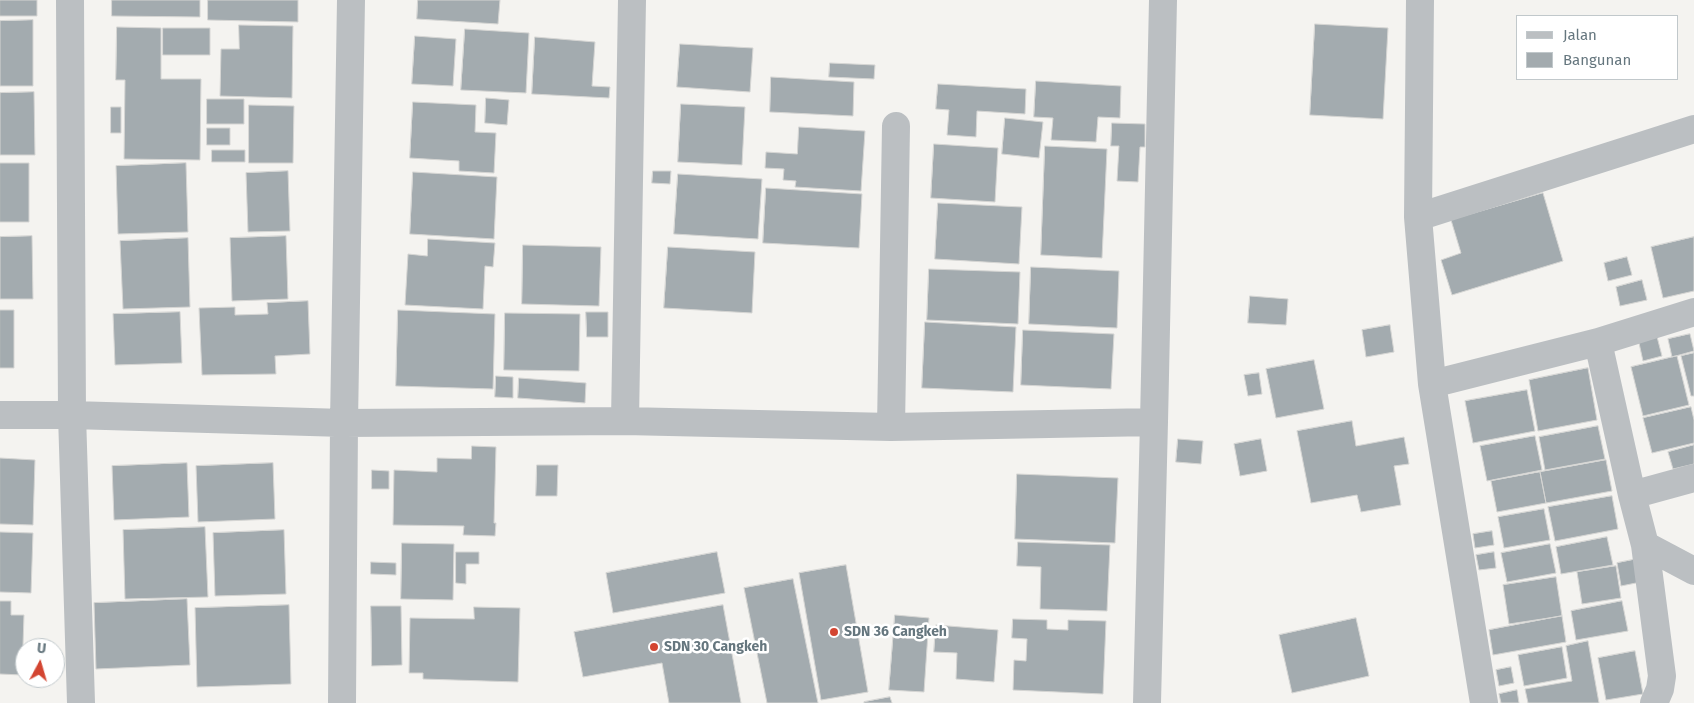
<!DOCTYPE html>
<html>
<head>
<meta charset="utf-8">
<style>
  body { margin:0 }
  #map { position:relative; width:1694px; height:703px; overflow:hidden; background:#f4f3f0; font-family:"Fira Sans",sans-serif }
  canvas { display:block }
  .legend { position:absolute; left:1516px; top:15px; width:162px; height:65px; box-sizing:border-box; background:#fff; border:1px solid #c1c8cb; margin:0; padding:6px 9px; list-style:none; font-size:15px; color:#65767e }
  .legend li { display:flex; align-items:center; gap:10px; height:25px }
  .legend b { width:25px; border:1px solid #c1c8cb }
  .north { position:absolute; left:15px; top:638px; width:50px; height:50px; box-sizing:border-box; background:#fff; border:1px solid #c1c8cb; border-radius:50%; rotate:6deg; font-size:14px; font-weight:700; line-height:20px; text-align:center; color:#65767e }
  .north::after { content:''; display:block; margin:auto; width:18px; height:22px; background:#d34531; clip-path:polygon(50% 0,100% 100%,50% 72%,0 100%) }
</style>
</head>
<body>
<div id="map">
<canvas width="1694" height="703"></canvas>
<ul class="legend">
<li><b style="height:6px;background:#bbbfc2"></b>Jalan</li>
<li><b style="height:14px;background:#a3abaf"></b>Bangunan</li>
</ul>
<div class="north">U</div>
</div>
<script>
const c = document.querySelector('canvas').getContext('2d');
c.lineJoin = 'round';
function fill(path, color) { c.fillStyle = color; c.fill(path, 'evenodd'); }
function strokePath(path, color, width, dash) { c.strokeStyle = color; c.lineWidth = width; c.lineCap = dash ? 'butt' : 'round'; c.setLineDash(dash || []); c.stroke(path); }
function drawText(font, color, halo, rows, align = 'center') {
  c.font = font + ' "Fira Sans",sans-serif'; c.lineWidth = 5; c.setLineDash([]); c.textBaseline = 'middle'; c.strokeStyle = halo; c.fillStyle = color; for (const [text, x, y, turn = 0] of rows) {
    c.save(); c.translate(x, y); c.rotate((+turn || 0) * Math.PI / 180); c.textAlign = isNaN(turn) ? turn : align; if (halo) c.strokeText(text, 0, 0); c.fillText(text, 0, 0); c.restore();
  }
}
const building = new Path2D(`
  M0 0H37V16H0Z
  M112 0H200V17L112 16Z
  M208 0H298V22L208 20Z
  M418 0H500L498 24 417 19Z
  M33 20V86H0V21Z
  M1315 24 1388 28 1383 119 1310 115Z
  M239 25 293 26 292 98 220 96 221 49H239Z
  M117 27 161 28V79H201L200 160 124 159 125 80H116Z
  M163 28H210V55H163Z
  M465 29 529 33 526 93 461 90Z
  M415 36 456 39 453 86 412 84Z
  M535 37 595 42 592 86 610 87 609 98 532 94Z
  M680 44 753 48 750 92 677 87Z
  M830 63 875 65 874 79 829 77Z
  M771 77 854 82 853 116 770 112Z
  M1036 81 1121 86 1120 118 1098 117 1096 142 1051 140 1053 118 1034 117Z
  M938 84 1026 89 1025 114 977 111 976 137 947 135 949 110 936 109Z
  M34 92 35 155H0V93Z
  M486 98 509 100 507 125 485 123Z
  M207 99H244V124H207Z
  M413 102 476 105 475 132 496 133 494 173 459 171V161L410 158Z
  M681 104 745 107 742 165 678 162Z
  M249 105 294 106 293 163H249Z
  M111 107H121V133H111Z
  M1005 118 1043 122 1039 158 1002 154Z
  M1112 123 1145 124V147H1140L1138 182 1117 181 1119 146H1111Z
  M799 127 865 131 861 191 795 187 796 181 783 180 784 169 765 168 766 152 797 154Z
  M207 128H230V145H207Z
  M934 144 998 148 995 202 931 198Z
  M1045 146 1107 149 1102 258 1041 255Z
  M212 150H245V162H212Z
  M0 163H29V222H0Z
  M186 163 188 232 118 234 116 166Z
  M288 171 290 231 248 232 246 173Z
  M653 171H671L670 184 652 183Z
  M413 172 497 177 494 239 410 234Z
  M678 174 762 179 758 239 674 234Z
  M766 188 862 194 859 248 763 243Z
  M1543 193 1563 261 1452 295 1441 260 1461 253 1451 220Z
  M938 203 1022 207 1019 264 935 259Z
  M32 236 33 299H0V237Z
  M286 236 288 299 232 301 230 238Z
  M1694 237V291L1663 298 1651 247Z
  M188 238 190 307 123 309 120 241Z
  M428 239 495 243 493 267 485 266 483 309 405 305 408 254 427 256Z
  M523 245 601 247 599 306 522 304Z
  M668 247 755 252 752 313 664 308Z
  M1627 257 1632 275 1608 281 1604 263Z
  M1031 267 1119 271 1117 328 1029 324Z
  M929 269 1020 272 1018 324 927 320Z
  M1642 280 1647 300 1620 306 1616 287Z
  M1250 296 1288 299 1286 325 1248 323Z
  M308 301 310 354 275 356 276 374 202 375 199 308 235 307V315L268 314 267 303Z
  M0 310H14V368H0Z
  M398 310 495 314 493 389 396 386Z
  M180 312 182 363 115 365 113 314Z
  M586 312H608V337H587Z
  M505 313 580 314 579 371 504 370Z
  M925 322 1016 327 1013 392 922 388Z
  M1390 325 1394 352 1366 357 1362 330Z
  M1655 329 1662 356 1643 361 1637 334Z
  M1023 330 1114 334 1111 389 1021 385Z
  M1690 334 1694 351 1672 357 1668 339Z
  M1694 353V396H1691L1681 356Z
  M1677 356 1689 405 1643 416 1631 367Z
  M1314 360 1324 409 1276 418 1266 369Z
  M1588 368 1597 420 1538 431 1529 380Z
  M1259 373 1262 394 1248 396 1244 375Z
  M496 376 513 377V398L495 397Z
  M519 378 586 383 585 403 518 398Z
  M1527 390 1535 431 1473 443 1465 401Z
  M1691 407 1694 420V443L1652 453 1643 418Z
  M1352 421 1356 446 1404 437 1409 464 1394 466 1401 505 1361 512 1357 495 1311 503 1297 431Z
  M1598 426 1605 459 1545 470 1539 437Z
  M1535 436 1542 470 1487 481 1480 446Z
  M1178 439 1203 441 1201 464 1176 462Z
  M1261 439 1267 471 1240 476 1234 444Z
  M1694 445V464L1673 469 1668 452Z
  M472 446 496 447 494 523H496L495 536 463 535 464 526 393 525 394 470 437 472V458L471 459Z
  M0 458 35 460 33 525 0 524Z
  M1606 460 1612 491 1546 503 1540 472Z
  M187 463 189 517 114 520 112 466Z
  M273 463 275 519 198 522 196 466Z
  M537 465H558L557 496H536Z
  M372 470 389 471V489H372Z
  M1540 472 1546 503 1497 512 1491 481Z
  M1017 474 1118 478 1115 543 1015 539Z
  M1612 496 1618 529 1555 541 1548 507Z
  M1544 509 1550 540 1504 548 1498 517Z
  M205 527 208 597 125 599 123 530Z
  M284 530 286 594 215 596 213 533Z
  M1492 531 1494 545 1475 548 1473 534Z
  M0 532 33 533 31 593 0 592Z
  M1607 537 1613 565 1561 574 1556 547Z
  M1018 542 1110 545 1107 611 1040 609 1041 567 1017 566Z
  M402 543 454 544 453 600 401 599Z
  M1550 544 1556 573 1507 582 1501 553Z
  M456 552H479V564H466V584L456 583Z
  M717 552 725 593 613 613 606 573Z
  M1494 552 1496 568 1479 570 1476 555Z
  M1637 559 1641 582 1621 586 1617 563Z
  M371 562 396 563V575L371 574Z
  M846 565 868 692 821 700 799 573Z
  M1616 566 1621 598 1582 604 1577 572Z
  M1556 577 1562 616 1509 624 1503 585Z
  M793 579 818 703H767L744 588Z
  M187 599 190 665 96 669 94 603Z
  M0 601H11V615H24L22 675 0 674Z
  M1622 601 1628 631 1576 640 1571 611Z
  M289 605 291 684 197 687 195 608Z
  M723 605 741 703H669L662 663 583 677 574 632Z
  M371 606H401L402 665 372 666Z
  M474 607 520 608 518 682 423 679V673H409L410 618 474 619Z
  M895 615 929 618 924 692 889 690Z
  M1562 616 1566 642 1493 655 1489 630Z
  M1356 618 1369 676 1292 693 1279 635Z
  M1013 619 1047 620V629L1068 630V620L1106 621 1103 694 1013 690 1014 660 1026 661 1027 639 1012 638Z
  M936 625 998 630 994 682 956 679 957 653 934 652Z
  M1588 641 1599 703H1528L1525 689 1572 681 1566 646Z
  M1562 647 1567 678 1524 686 1518 655Z
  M1635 651 1643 694 1606 700 1598 658Z
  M1511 667 1514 683 1499 686 1496 670Z
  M1517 690 1519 703H1501L1499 694Z
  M890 697 892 703H864V702Z`);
fill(building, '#a3abaf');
strokePath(building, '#d5d5d3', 1);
strokePath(new Path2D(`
  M70 0 72 415 81 703
  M1420 0 1418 217 1694 129
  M1418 217 1432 384 1484 703
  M1694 312 1598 342 1632 495 1645 545 1694 571
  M1432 384 1598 342
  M0 415H72L344 423 625 421 632 0
  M625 421 891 427 1154 422 1163 0
  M891 427 896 126
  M1632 495 1694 478
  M1645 545 1662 676 1660 689 1654 703
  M342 703 344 423 351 0
  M1147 703 1154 422`), '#bbbfc2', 28);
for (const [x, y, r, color] of [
  [834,632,5,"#d34531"],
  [654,647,5,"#d34531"]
]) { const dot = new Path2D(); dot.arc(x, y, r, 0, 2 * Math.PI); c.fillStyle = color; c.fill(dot); strokePath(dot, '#fff', 2); }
drawText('bold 14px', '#65767e', '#fff', [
  ["SDN 36 Cangkeh",844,632],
  ["SDN 30 Cangkeh",664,647]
], 'left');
</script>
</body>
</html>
